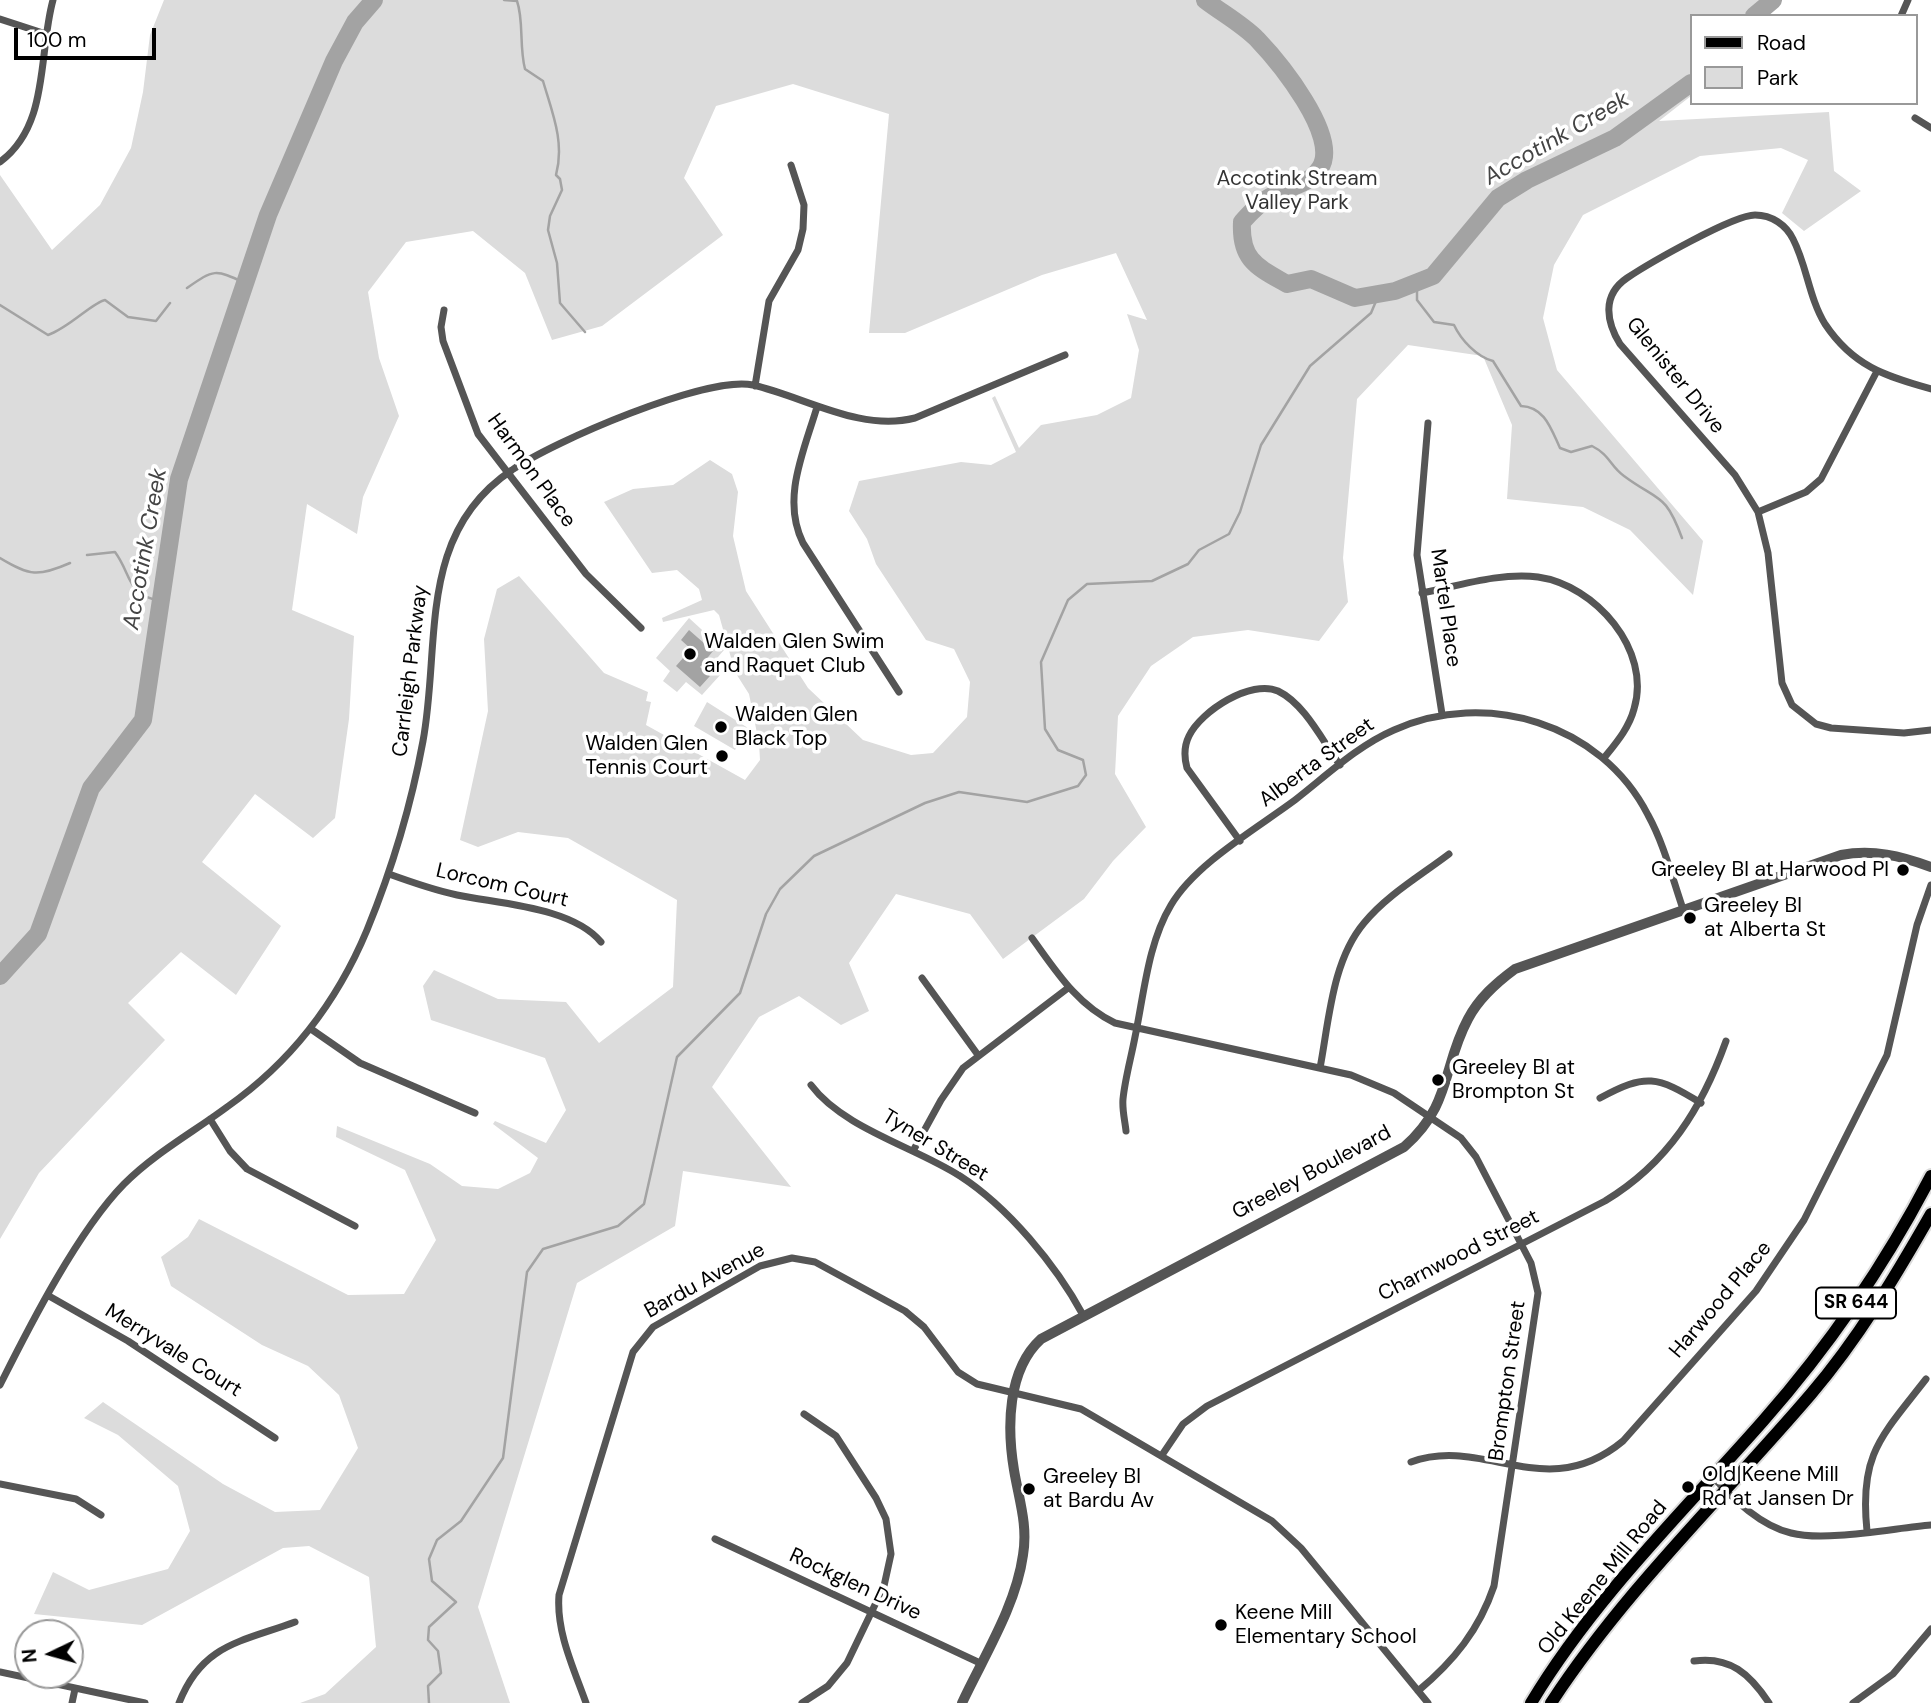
<!DOCTYPE html>
<html>
<head>
<meta charset="utf-8">
<style>
  body { margin:0 }
  #map { position:relative; width:1931px; height:1703px; overflow:hidden; background:#fff; font-family:"DM Sans",sans-serif }
  canvas { display:block }
  .legend { position:absolute; left:1690px; top:14px; width:228px; height:91px; box-sizing:border-box; background:#fff; border:2px solid #999; margin:0; padding:9px 12px; list-style:none; font-size:21px; color:#000 }
  .legend li { display:flex; align-items:center; gap:14px; height:35px }
  .legend b { width:35px; border:2px solid #999 }
  .north { position:absolute; left:14px; top:1619px; width:70px; height:70px; box-sizing:border-box; background:#fff; border:2px solid #999; border-radius:50%; rotate:265deg; font-size:19px; font-weight:700; line-height:28px; text-align:center; color:#000 }
  .north::after { content:''; display:block; margin:auto; width:24px; height:32px; background:#000; clip-path:polygon(50% 0,100% 100%,50% 72%,0 100%) }
  .scale { position:absolute; left:14px; top:28px; width:142px; height:32px; box-sizing:border-box; border:4px solid #000; border-top:0; padding-left:9px; font-size:21px; line-height:24px; white-space:nowrap; color:#000; -webkit-text-stroke:5px #fff; paint-order:stroke }
</style>
</head>
<body>
<div id="map">
<canvas width="1931" height="1703"></canvas>
<ul class="legend">
<li><b style="height:9px;background:#000"></b>Road</li>
<li><b style="height:19px;background:#dcdcdc"></b>Park</li>
</ul>
<div class="north">N</div>
<div class="scale">100 m</div>
</div>
<script>
const c = document.querySelector('canvas').getContext('2d');
c.lineJoin = 'round';
function fill(path, color) { c.fillStyle = color; c.fill(path, 'evenodd'); }
function strokePath(path, color, width, dash) { c.strokeStyle = color; c.lineWidth = width; c.lineCap = dash ? 'butt' : 'round'; c.setLineDash(dash || []); c.stroke(path); }
function drawText(font, color, halo, rows, align = 'center') {
  c.font = font + ' "DM Sans",sans-serif'; c.lineWidth = 7; c.setLineDash([]); c.textBaseline = 'middle'; c.strokeStyle = halo; c.fillStyle = color; for (const [text, x, y, turn = 0] of rows) {
    c.save(); c.translate(x, y); c.rotate((+turn || 0) * Math.PI / 180); c.textAlign = isNaN(turn) ? turn : align; if (halo) c.strokeText(text, 0, 0); c.fillText(text, 0, 0); c.restore();
  }
}
fill(new Path2D(`
  M164 0H1777L1763 16H1691V96L1659 121 1829 112 1834 171 1861 191 1804 231 1782 213 1808 160 1781 148 1700 156 1583 215 1554 265 1543 318 1557 370 1703 541 1693 595 1630 530 1583 507 1507 499 1512 425 1483 356 1408 345 1357 399 1343 558 1348 602 1319 641 1248 630 1193 637 1151 666 1118 716 1115 774 1146 827 1113 861 1084 899 1003 959 970 914 896 894 849 963 869 1011 841 1025 799 996 759 1017 712 1087 791 1187 683 1171 675 1226 577 1283 478 1607 510 1703H300L325 1694 376 1647 369 1577 309 1546 283 1548 142 1625 34 1614 53 1572 89 1590 168 1569 190 1531 178 1486 118 1435 84 1418 103 1402 223 1484 275 1512 320 1510 358 1448 339 1395 308 1366 262 1345 171 1286 161 1257 188 1237 199 1219 348 1295 404 1294 436 1240 405 1170 336 1137 337 1126 430 1164 462 1186 498 1189 530 1173 538 1158 493 1124 495 1121 546 1143 566 1110 545 1058 431 1020 423 986 434 970 498 999 566 1002 599 1043 673 987 677 900 568 838 518 832 478 847 460 840 488 711 484 639 497 589 519 576 604 673 648 692 646 701 651 702 646 725 745 780 760 760 759 743 749 694 735 672 719 615 714 610 663 622 662 618 702 600 699 589 677 570 652 573 604 502 633 489 673 485 710 460 732 474 738 492 733 536 746 591 808 688 863 740 911 755 933 753 967 717 970 682 954 649 926 640 876 564 867 539 849 511 859 481 961 462 991 465 1016 452 992 398 995 396 1019 448 1041 425 1097 415 1131 398 1139 350 1127 314 1147 320 1116 253 1042 275 905 333H869L889 114 793 84 716 106 684 178 723 235 602 326 552 340 525 273 473 231 406 242 368 292 379 358 399 416 363 497 357 534 307 504 292 610 354 636 349 719 335 818 313 838 255 794 202 862 281 926 236 995 181 952 128 1003 165 1040 39 1173 0 1239V175L52 250 100 205 131 148 143 92 150 35Z
  M689 618 724 650 712 664 721 674 702 695 686 682 677 692 663 681 670 671 656 658Z
  M707 702 748 728 735 750 694 726Z`), '#dcdcdc');
fill(new Path2D(`
  M689 630 713 651 700 667 710 676 700 687 676 666 691 649 681 640Z`), '#a3a3a3');
strokePath(new Path2D(`
  M504 0 517 1C524 21 519 46 525 69L543 81C552 112 565 142 556 175L560 179 562 190 550 216 548 230 557 263 560 303 585 332
  M1417 282V300L1434 322 1454 325C1461 340 1477 357 1493 361L1521 406C1545 407 1551 429 1560 448L1571 452 1592 446C1610 455 1610 466 1624 476 1659 502 1665 492 1682 538
  M187 288C214 269 215 269 245 283
  M0 305 48 335C69 328 93 302 105 300L128 317 156 321 170 303
  M87 555 115 552C132 575 126 595 161 601
  M0 558C30 576 38 577 70 563
  M429 1703 428 1686 441 1673 438 1651 428 1640 429 1627 456 1602 432 1581 429 1559 437 1540 461 1521 503 1458 527 1272 543 1249 618 1226 644 1204 677 1057 740 993 766 914 780 889 814 856 925 803 959 792 1027 802 1078 786 1086 775 1083 760 1058 750 1045 729 1041 662 1068 600 1087 584 1152 581 1188 564 1199 550 1229 534 1240 512 1261 445 1310 366 1371 313 1379 294`), '#a3a3a3', 2.5);
strokePath(new Path2D(`
  M1205 0C1222 13 1242 24 1257 39 1278 61 1341 137 1320 168 1309 186 1286 187 1270 197 1259 203 1250 213 1242 222 1240 260 1257 267 1287 284L1311 279 1355 298 1395 291 1433 276 1498 198 1527 180 1615 138 1691 83
  M1754 16 1773 0
  M0 976 38 934 91 788 143 720 179 479 268 215 334 61 355 22 374 0`), '#a3a3a3', 18);
const primary = new Path2D(`
  M1531 1703C1594 1598 1683 1512 1763 1421 1829 1346 1885 1265 1931 1176
  M1551 1703C1625 1590 1723 1497 1811 1394 1858 1339 1895 1277 1931 1214`);
strokePath(primary, '#dbdbdb', 16);
strokePath(new Path2D(`
  M1901 16 1908 0
  M0 19 46 34
  M1915 118 1931 128
  M0 162C50 125 38 54 53 0
  M444 310 441 327 443 341 478 434 586 574 641 628
  M755 386 769 301 798 250 803 229 804 205 791 165
  M1931 389C1885 376 1853 366 1825 324 1809 298 1807 266 1793 239 1786 225 1772 215 1755 215 1733 215 1648 264 1627 278 1602 295 1606 321 1620 344L1735 475 1758 512 1768 553 1782 683 1792 705 1816 724 1831 728 1904 733 1931 730
  M817 407C804 451 781 499 803 543L899 692
  M1428 423 1417 555 1442 714
  M1758 512 1806 492 1821 479 1876 373
  M1422 593C1458 586 1501 572 1538 577 1595 585 1652 650 1634 709 1629 728 1616 743 1604 758
  M1240 841 1187 768C1184 757 1184 746 1189 736 1201 711 1251 679 1278 691 1305 704 1323 742 1340 765
  M389 874C411 882 434 890 457 895 500 904 572 907 601 942
  M1032 938C1056 971 1077 1005 1115 1023L1351 1075 1394 1093 1461 1138 1476 1157 1531 1263 1538 1293 1494 1586C1479 1630 1454 1661 1418 1691
  M922 978 978 1055
  M311 1029 360 1063 475 1113
  M1320 1068C1329 1021 1332 961 1364 923 1387 895 1420 876 1449 854
  M811 1085C843 1128 915 1147 960 1176 1008 1207 1056 1265 1083 1315
  M1600 1098C1646 1073 1657 1076 1701 1103
  M210 1119 230 1151 247 1169 355 1226
  M1126 1131C1125 1121 1122 1110 1123 1099 1125 1079 1131 1058 1135 1037 1144 994 1148 943 1171 905 1195 864 1256 829 1295 800 1326 776 1357 746 1394 730 1486 689 1601 723 1648 815 1664 844 1672 877 1683 909
  M913 1151 941 1100 963 1068 1068 988
  M49 1296 128 1341 275 1438
  M0 1385C30 1325 78 1231 124 1184 155 1153 192 1133 227 1107 291 1062 337 1002 367 930 392 869 411 806 423 741 441 644 416 534 512 470 552 442 707 375 753 385 805 397 860 432 915 418L1065 355
  M1162 1455 1183 1424 1207 1406 1605 1201C1668 1163 1702 1108 1726 1041
  M1411 1462C1484 1435 1546 1505 1623 1441L1756 1291 1804 1220 1887 1055 1917 925 1931 885
  M1713 1477C1734 1500 1761 1526 1791 1533 1826 1542 1894 1528 1931 1525
  M0 1484 76 1499 101 1515
  M1867 1531C1859 1454 1881 1437 1926 1379
  M715 1539 980 1663
  M1694 1661C1730 1656 1750 1674 1769 1703
  M0 1672 145 1703
  M72 1703 75 1689
  M179 1703C202 1644 241 1642 295 1622
  M586 1703C574 1669 556 1632 559 1595L633 1352 653 1327 760 1266 792 1258 815 1262 905 1311 924 1327 958 1372 977 1384 1081 1409 1272 1521 1301 1548 1428 1703
  M802 1703 828 1686 847 1663 884 1586 891 1554 886 1519 876 1498 836 1436 804 1414
  M1853 1703 1893 1674 1931 1629`), '#555', 7);
strokePath(new Path2D(`
  M962 1703C984 1656 1016 1606 1023 1555 1028 1525 1019 1500 1014 1470 1007 1428 1007 1370 1041 1339L1404 1147C1452 1105 1442 1067 1468 1019 1479 998 1496 983 1515 969L1841 855C1873 849 1901 856 1931 867`), '#555', 10);
strokePath(primary, '#000', 12);
for (const [x, y, r, color] of [
  [690,654,7,"#000"],
  [721,727,7,"#000"],
  [722,756,7,"#000"],
  [1903,870,7,"#000"],
  [1690,918,7,"#000"],
  [1438,1080,7,"#000"],
  [1688,1487,7,"#000"],
  [1029,1489,7,"#000"],
  [1221,1625,7,"#000"]
]) { const dot = new Path2D(); dot.arc(x, y, r, 0, 2 * Math.PI); c.fillStyle = color; c.fill(dot); strokePath(dot, '#fff', 2.5); }
for (const [x, y, w] of [
  [1856,1303,80]
]) { const box = new Path2D(); box.roundRect(x - w / 2, y - 15.5, w, 31, 5); c.fillStyle = '#fff'; c.fill(box); strokePath(box, '#000', 2); }
drawText('bold 19px', '#000', null, [
  ["SR 644",1856,1303]
]);
drawText('21px', '#333', '#fff', [
  ["Accotink Stream",1297,179],
  ["Valley Park",1297,203]
]);
drawText('21px', '#000', '#fff', [
  ["Glenister Drive",1675,376,51],
  ["Harmon Place",531,471,54],
  ["Martel Place",1445,608,82],
  ["Carrleigh Parkway",411,671,-83],
  ["Alberta Street",1317,763,-36],
  ["Lorcom Court",502,886,13],
  ["Tyner Street",935,1146,31],
  ["Greeley Boulevard",1312,1173,-28],
  ["Charnwood Street",1459,1256,-27],
  ["Bardu Avenue",705,1281,-29],
  ["Harwood Place",1721,1300,-50],
  ["Merryvale Court",173,1351,32],
  ["Brompton Street",1508,1381,-82],
  ["Old Keene Mill Road",1603,1578,-51],
  ["Rockglen Drive",855,1585,25]
]);
drawText('21px', '#000', '#fff', [
  ["Walden Glen Swim",704,642],
  ["and Raquet Club",704,666],
  ["Walden Glen",735,715],
  ["Black Top",735,739],
  ["Walden Glen",708,744,"right"],
  ["Tennis Court",708,768,"right"],
  ["Greeley Bl at Harwood Pl",1889,870,"right"],
  ["Greeley Bl",1704,906],
  ["at Alberta St",1704,930],
  ["Greeley Bl at",1452,1068],
  ["Brompton St",1452,1092],
  ["Old Keene Mill",1702,1475],
  ["Rd at Jansen Dr",1702,1499],
  ["Greeley Bl",1043,1477],
  ["at Bardu Av",1043,1501],
  ["Keene Mill",1235,1613],
  ["Elementary School",1235,1637]
], 'left');
drawText('italic 23px', '#444', '#fff', [
  ["Accotink Creek",1557,139,-30],
  ["Accotink Creek",146,549,-80]
]);
</script>
</body>
</html>
